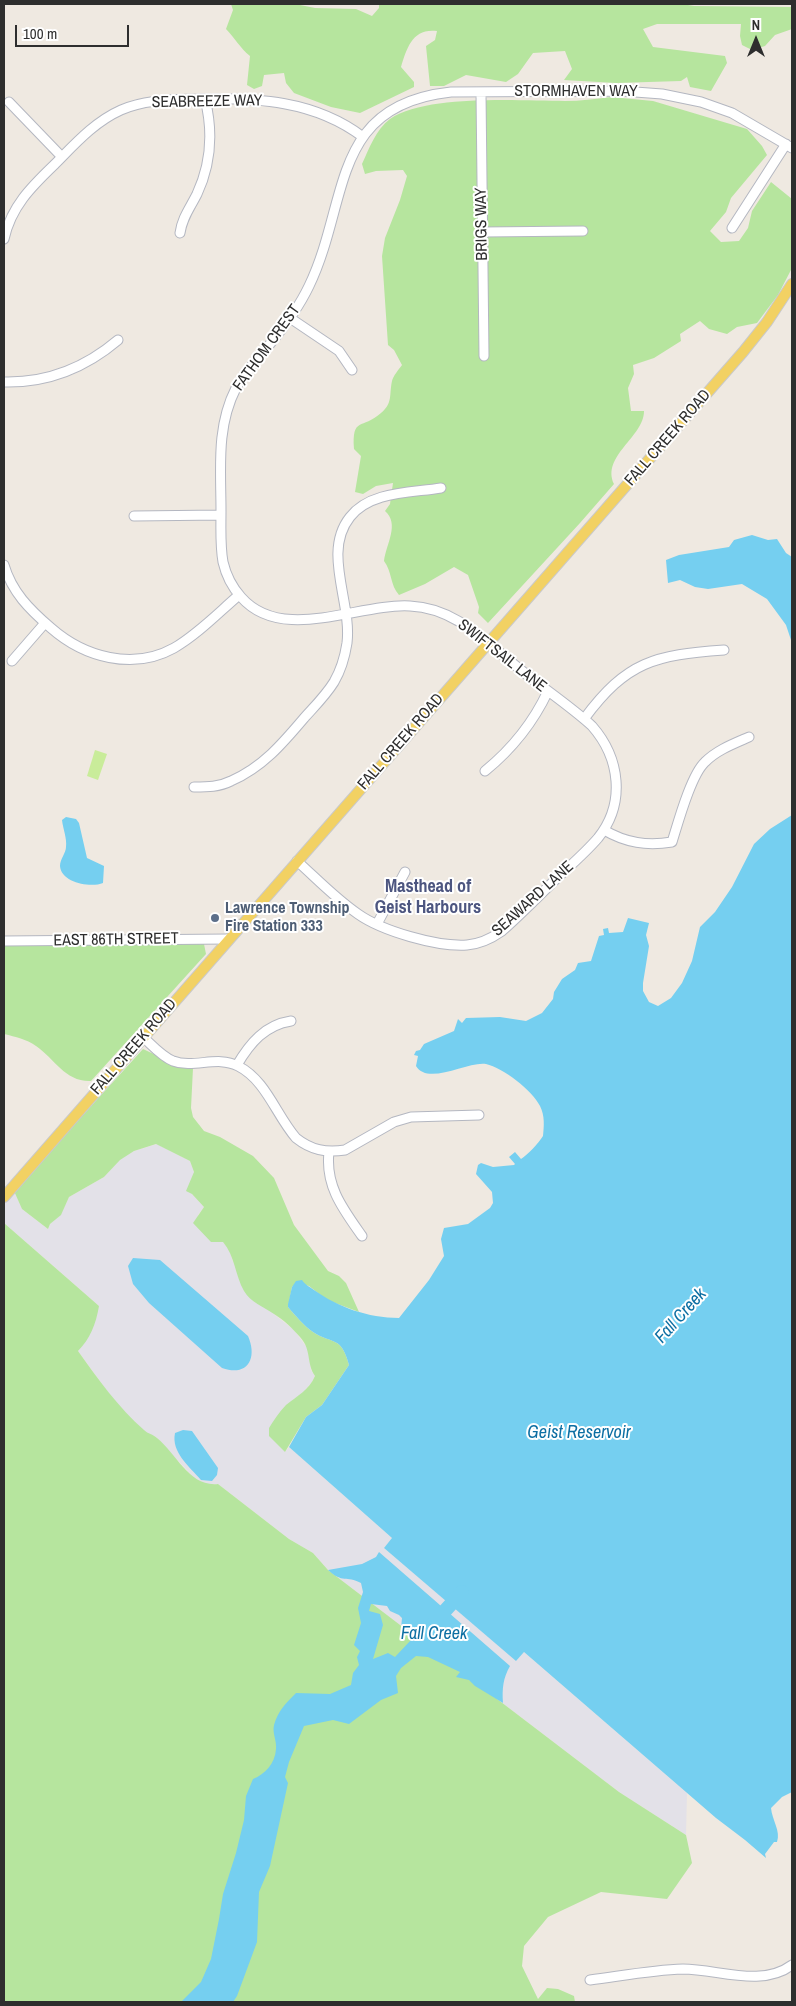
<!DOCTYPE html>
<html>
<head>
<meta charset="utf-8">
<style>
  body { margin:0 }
  #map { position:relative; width:796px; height:2006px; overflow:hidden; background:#efe9e1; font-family:"Archivo Narrow",sans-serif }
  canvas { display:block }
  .frame { position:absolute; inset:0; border:5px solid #2e2e2e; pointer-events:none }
  .north { position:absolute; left:731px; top:15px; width:50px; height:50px; -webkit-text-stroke:4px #fff; paint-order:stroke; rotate:0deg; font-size:14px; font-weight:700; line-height:20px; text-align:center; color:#2e2e2e }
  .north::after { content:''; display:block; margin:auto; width:18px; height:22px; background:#2e2e2e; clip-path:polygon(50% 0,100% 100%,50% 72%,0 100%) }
  .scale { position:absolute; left:15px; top:25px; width:114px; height:22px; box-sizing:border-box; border:2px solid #2e2e2e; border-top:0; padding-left:6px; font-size:15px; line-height:18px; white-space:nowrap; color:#2e2e2e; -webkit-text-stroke:4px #fff; paint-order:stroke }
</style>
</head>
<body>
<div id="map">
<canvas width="796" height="2006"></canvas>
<div class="frame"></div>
<div class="north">N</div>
<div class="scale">100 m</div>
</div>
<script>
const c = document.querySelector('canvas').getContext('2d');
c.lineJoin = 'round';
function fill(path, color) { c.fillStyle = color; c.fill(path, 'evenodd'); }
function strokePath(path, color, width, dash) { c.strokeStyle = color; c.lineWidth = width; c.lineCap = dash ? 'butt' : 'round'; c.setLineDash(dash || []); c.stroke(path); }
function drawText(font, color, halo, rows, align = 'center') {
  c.font = font + ' "Archivo Narrow",sans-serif'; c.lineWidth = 4; c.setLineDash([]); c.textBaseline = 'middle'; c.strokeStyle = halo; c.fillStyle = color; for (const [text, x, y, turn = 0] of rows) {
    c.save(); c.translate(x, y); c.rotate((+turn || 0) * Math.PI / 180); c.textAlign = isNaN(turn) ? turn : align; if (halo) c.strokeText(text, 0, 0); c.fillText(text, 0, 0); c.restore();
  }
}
fill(new Path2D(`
  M157 1144 190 1161 194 1172 192 1194 204 1207 198 1215 216 1241 223 1242 229 1249 233 1262 275 1315 294 1330 308 1349 311 1370 315 1376 312 1382 303 1393 286 1406 285 1452 289 1447 393 1539 384 1548 516 1660 524 1652 687 1793 686 1835 619 1792 328 1570 313 1553 289 1539 218 1484 208 1485 197 1481 156 1437 146 1433 122 1410 107 1391 78 1351 99 1306 4 1223V1204L14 1191 22 1209 48 1229 50 1224 61 1214 69 1197 104 1177 119 1160 134 1151Z`), '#e3e1e8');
fill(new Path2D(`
  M231 4H295L315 8 356 9 372 16 379 8V4H682L694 6 792 7V29L775 35 765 46 752 50 742 45 740 36 741 24H657L643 29 653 47 725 56 727 63 711 91 690 87 687 77 681 81 616 83 564 80 572 69 565 51 533 53 518 74 506 82 466 75 444 86H430L426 46 435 40 437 31C413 28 407 47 401 67L414 82V87L360 113 331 107 294 93 286 83 284 73 264 75 262 86 254 89 247 85 250 56C240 48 235 38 226 29L233 10Z
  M611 97 653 101 747 129 762 146 767 155 731 198 726 212 710 231 721 242 739 241 748 228 752 211 771 182 792 199V268L778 295 757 323 737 327 727 334 709 329 700 321 680 334 681 341 654 358 633 365 634 374 628 388 631 411H644C644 437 601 456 614 484L580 523 488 623 478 613 479 607 468 575 454 567 425 584 399 595C390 585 392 571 384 561 386 544 400 524 385 511L390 504 393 483 376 486 363 494 355 492 361 456 354 449C352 416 362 430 381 413 393 403 389 395 392 381 393 376 399 369 402 365L394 350 388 345 382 256 385 238 400 200 407 176 403 170 376 171 365 174 362 164C369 149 376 129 390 119 427 94 520 101 565 101 580 101 595 99 611 97Z
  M195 943 204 944 206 954 91 1081C65 1082 55 1059 36 1046 26 1039 16 1037 4 1034V945Z
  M143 1049 175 1064 193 1068 191 1108 193 1117 204 1131 220 1137 253 1156 274 1178 294 1225 328 1271 339 1276 346 1283 359 1312 327 1300 309 1286 296 1283 292 1287 288 1307C295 1315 304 1326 313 1332 333 1345 341 1335 349 1365L322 1405 306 1417 285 1452 269 1436V1428C274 1420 279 1412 286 1405 297 1396 309 1390 315 1376 306 1363 312 1350 300 1337 293 1329 284 1320 274 1314 264 1307 250 1302 244 1291 235 1275 235 1256 223 1242H211L193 1223 204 1207 192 1194 186 1191 194 1172 190 1161 156 1144 134 1151 120 1160 104 1177 69 1197 61 1215 50 1224 48 1229 22 1209 14 1191Z
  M4 1223 99 1306C96 1324 90 1339 78 1351 98 1379 118 1407 144 1430 148 1434 153 1434 157 1438 177 1454 189 1487 218 1484L289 1539 313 1553 328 1570 619 1792 686 1835 692 1863 667 1899 601 1892 548 1917 524 1946 522 1966 538 1999 547 1988 558 1989 574 1996 575 2002H4Z`), '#b6e59e');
fill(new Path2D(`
  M95 750 107 754 98 780 87 776Z`), '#c9ec9a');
fill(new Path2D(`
  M752 535 768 540 777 539 786 553 792 557V643L786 625 767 599 742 584 708 589 695 587 680 580 668 583 666 560 679 555 729 547 734 540Z
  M792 815V1792L782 1797 771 1808C772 1820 781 1831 777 1842H774L765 1854 766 1858 745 1840 716 1818 524 1652 516 1661 384 1548 392 1538 289 1447 306 1417 322 1405 349 1365C341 1335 333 1345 313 1332 304 1326 295 1315 288 1307V1304L292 1287 296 1281 302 1280C305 1285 309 1286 314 1290 338 1307 368 1318 399 1318L429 1280 444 1256 441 1239 444 1228 468 1224 490 1208 493 1203 492 1192 476 1174 478 1165 481 1163 493 1167 514 1165 515 1164 509 1157 515 1152 521 1159C528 1154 538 1144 543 1136 544 1126 545 1116 540 1106 532 1090 503 1068 486 1064 468 1061 428 1086 416 1066L418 1056 414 1055 416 1051 420 1050 424 1044 454 1031 458 1019 462 1023 466 1018 500 1017 526 1021 542 1013 553 999 554 992 562 979 575 970 578 963 591 961 599 936 604 935 603 929 608 928 609 933 623 932 628 918 649 923 646 935 649 946 643 983V991L649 1002 658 1006 671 998 682 983 692 961 700 927 715 912 732 887 754 844 770 829Z
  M66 817 76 819 79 823 87 858 104 866 103 883C91 888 61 883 60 866 60 859 66 853 66 847 67 838 63 829 62 820Z
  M133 1258 160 1260 248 1336C258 1359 247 1377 222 1368L149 1303 133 1284 128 1266Z
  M183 1430 192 1431 218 1468 217 1475 212 1481 201 1480C189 1466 171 1452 175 1433Z
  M379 1552 510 1666C503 1678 502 1689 503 1703L475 1686 469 1680 456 1677 460 1672 428 1657 416 1656 401 1668 396 1676 398 1693 381 1700 349 1724 333 1720 304 1726 289 1762 285 1777 288 1783 270 1866 259 1892 257 1942 237 1996 233 2002H181L201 1982 211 1959 219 1919 223 1894 236 1853 244 1820 246 1796 253 1779C265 1774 275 1764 276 1749 277 1741 272 1733 274 1725 278 1711 286 1703 296 1693L330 1694 351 1685 353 1673 359 1665 357 1657 360 1651 354 1645 361 1623 358 1608 363 1592 361 1583C346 1575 343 1584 328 1570L362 1564 376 1557ZM371 1604 387 1606 390 1611 399 1615 402 1618 401 1629 409 1634 411 1640 395 1657 388 1653 373 1659 383 1625 380 1614 369 1611Z`), '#75cff0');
strokePath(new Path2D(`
  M433 1624 462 1592`), '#75cff0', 14);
const minor = new Path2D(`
  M481 93 484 356
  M9 102 62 157
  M732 228 786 144
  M482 232 583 231
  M180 233C182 218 190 208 197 194 211 164 213 131 205 99
  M4 239C11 207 31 187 54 165 74 145 94 122 121 110 146 99 173 100 200 99 257 98 314 100 363 137
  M290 318 339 351 352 370
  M4 382C47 383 85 368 118 340
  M134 516 221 515
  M4 565C12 592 29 609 51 628 84 657 133 671 174 648 198 634 218 613 239 595
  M12 661 45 623
  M584 719C627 661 655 655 724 650
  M485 771C512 749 533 723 548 691
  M194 787C208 787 219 787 231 781 263 767 283 743 305 717 315 706 326 695 334 682 341 670 345 656 347 643 352 602 322 552 350 517 370 491 411 493 441 488
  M604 830C626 843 647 846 672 842 678 823 691 775 705 762 717 750 733 744 749 737
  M297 861C317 879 336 899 358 914 382 931 437 947 467 945 480 944 492 938 502 931 521 914 539 896 557 878 571 865 586 852 598 838 626 803 620 758 592 726 570 706 544 689 521 670 486 643 457 608 410 606 358 603 282 644 241 597 232 587 226 575 223 562 220 545 221 528 221 511 221 469 216 427 236 388 245 371 258 359 270 344 285 326 299 307 309 286 350 201 329 105 451 92L622 91 662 94 701 102 732 113 792 148
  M377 924 405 872
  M4 941 228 939
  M143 1037C152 1045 161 1056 173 1061 194 1069 217 1055 238 1066 266 1080 276 1115 296 1138 311 1150 326 1153 345 1150L394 1122 411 1117 479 1115
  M237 1065C250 1043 265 1025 291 1021
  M329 1152C325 1186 343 1209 362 1236
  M590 1980C621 1976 652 1970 683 1969 718 1969 761 1988 792 1965`);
const major = new Path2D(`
  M4 1197 743 352 767 322 792 284`);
strokePath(minor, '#b4b7c1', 11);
strokePath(major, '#c9c9c9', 12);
strokePath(minor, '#fff', 9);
strokePath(major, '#f2d163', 10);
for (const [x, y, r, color] of [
  [215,918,5,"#5c6f8a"]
]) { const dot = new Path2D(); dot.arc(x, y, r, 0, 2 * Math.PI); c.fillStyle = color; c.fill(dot); strokePath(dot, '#fff', 2); }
drawText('16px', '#2e2e2e', '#fff', [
  ["STORMHAVEN WAY",576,92],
  ["SEABREEZE WAY",207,102,-1],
  ["BRIGS WAY",482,224,-91],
  ["FATHOM CREST",267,348,-54],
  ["FALL CREEK ROAD",668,438,-49],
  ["SWIFTSAIL LANE",502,656,38],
  ["FALL CREEK ROAD",401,742,-49],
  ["SEAWARD LANE",533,899,-42],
  ["EAST 86TH STREET",116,940,-1],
  ["FALL CREEK ROAD",134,1047,-49]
]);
drawText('bold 16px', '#4e5e75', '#fff', [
  ["Lawrence Township",225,909],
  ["Fire Station 333",225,927]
], 'left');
drawText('bold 18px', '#4d5680', '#fff', [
  ["Masthead of",428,887],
  ["Geist Harbours",428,908]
]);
drawText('italic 18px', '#0d6fa3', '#fff', [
  ["Fall Creek",681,1316,-48],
  ["Geist Reservoir",579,1433],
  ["Fall Creek",434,1634]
]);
</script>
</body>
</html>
